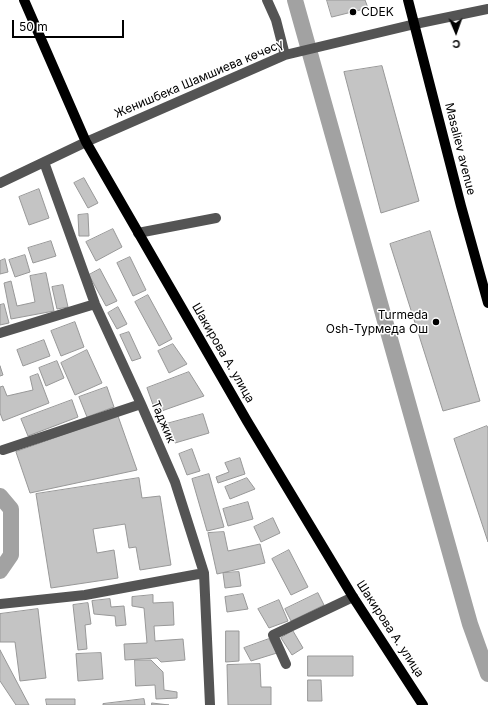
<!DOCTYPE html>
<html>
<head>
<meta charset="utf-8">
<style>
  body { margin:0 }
  #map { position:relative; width:488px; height:705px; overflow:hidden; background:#fff; font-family:Inter,sans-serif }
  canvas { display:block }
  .north { position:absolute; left:436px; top:12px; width:40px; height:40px; -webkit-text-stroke:3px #fff; paint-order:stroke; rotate:178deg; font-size:11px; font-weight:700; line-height:16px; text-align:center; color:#000 }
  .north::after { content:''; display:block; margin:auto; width:14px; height:18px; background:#000; clip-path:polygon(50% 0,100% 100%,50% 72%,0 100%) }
  .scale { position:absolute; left:12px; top:20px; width:112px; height:18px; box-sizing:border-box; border:2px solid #000; border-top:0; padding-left:5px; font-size:12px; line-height:14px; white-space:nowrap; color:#000; -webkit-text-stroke:3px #fff; paint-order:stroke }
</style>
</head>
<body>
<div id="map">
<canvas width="488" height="705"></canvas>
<div class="north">С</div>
<div class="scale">50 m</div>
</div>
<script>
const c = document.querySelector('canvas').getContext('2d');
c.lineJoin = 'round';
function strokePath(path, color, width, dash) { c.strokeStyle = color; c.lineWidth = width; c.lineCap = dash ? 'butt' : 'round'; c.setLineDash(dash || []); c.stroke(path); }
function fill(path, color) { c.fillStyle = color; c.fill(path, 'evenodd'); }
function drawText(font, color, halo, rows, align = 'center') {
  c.font = font + ' Inter,sans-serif'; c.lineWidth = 3; c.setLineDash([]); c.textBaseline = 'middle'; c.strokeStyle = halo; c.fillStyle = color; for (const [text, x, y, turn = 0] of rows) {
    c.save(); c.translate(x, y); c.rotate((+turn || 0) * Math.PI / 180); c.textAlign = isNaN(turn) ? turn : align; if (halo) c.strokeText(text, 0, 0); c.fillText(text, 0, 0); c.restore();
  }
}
strokePath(new Path2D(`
  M295 0 470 624 488 674
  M0 496 11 509V555L0 571`), '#a2a2a2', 16);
const building = new Path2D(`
  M327 0H365L368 8 332 17Z
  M382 66 419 201 381 213 344 72Z
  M84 178 98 203 88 208 74 183Z
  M39 189 49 218 29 225 19 197Z
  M88 214 89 236H79L78 215Z
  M113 229 122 247 96 261 86 242Z
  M430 231 480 401 443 411 390 244Z
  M51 241 56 256 33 263 28 248Z
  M25 255 30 272 15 277 9 260Z
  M130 257 146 290 133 296 117 263Z
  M5 259 8 272 0 274V261Z
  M100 269 117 301 106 306 89 275Z
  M46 273 54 311 11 319 4 283 11 281 17 306 35 302 30 276Z
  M63 285 68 307 57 309 52 287Z
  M148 295 172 339 159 346 135 302Z
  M4 304 9 323 0 325V305Z
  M118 307 127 324 117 329 108 313Z
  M75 322 84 347 61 356 51 331Z
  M129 332 141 358 132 361 120 335Z
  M44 340 50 356 23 366 17 350Z
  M173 344 187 364 169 373 158 351Z
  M87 350 102 383 75 395 61 363Z
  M57 361 64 378 46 386 39 368Z
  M0 366 3 375 0 376Z
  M189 372 204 396 156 413 147 388Z
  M38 374 49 403 3 421 0 413V387L3 386 7 396 33 390 30 377Z
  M107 387 114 407 87 417 79 397Z
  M72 400 78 417 28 436 21 419Z
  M203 414 209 433 175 443 166 424Z
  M118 416 137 470 30 493 16 452Z
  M487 426 488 428V542L454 439Z
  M192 449 200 471 187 475 179 454Z
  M240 458 245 474 218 483 216 477 229 472 225 463Z
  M209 474 224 527 207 531 192 479Z
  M139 478 142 498 160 496 171 565 140 570 136 547 129 548 125 524 93 529 97 553 114 550 118 578 51 588 36 494Z
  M247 478 255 489 230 499 225 487Z
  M248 502 253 519 228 526 223 509Z
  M273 518 280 533 261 542 254 527Z
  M224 532 228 551 260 544 265 563 217 574 208 533Z
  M289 550 308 587 291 595 272 559Z
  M239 572 241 586 225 588 223 573Z
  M318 593 324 605 291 621 285 609Z
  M243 594 248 609 227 612 225 597Z
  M153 595V603L173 602 174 625 154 626 155 641 183 639 185 660 161 662 157 658 125 660 124 644 147 643 144 608 132 606V597Z
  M110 599 111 607 124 606 126 625 116 626 115 616 94 614 92 601Z
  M279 600 288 621 269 628 258 609Z
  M88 603 91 624 85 625 87 649 78 650 73 605Z
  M38 609 46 678 20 681 15 642H0V614Z
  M226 631H239V661L226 662Z
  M293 631 303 648 292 655 281 638Z
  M269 639 277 653 251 661 244 648Z
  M0 650 29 705H16L0 681Z
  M101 653 103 679 78 681 76 654Z
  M308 656H353V676H308Z
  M135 660H151L163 672 164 690 177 692V698L156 699 155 685 136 686Z
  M260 664 261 687H271V705H228L227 665Z
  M308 680H321L322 701H308Z
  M46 699H75V705H47Z
  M144 699 145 705H103V704Z
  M152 703 169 705H152Z`);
fill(building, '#c4c4c4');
strokePath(building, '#989898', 1);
strokePath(new Path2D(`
  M267 0 276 20 285 55
  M44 162 95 304 141 404 175 482 204 573 210 705
  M0 183 86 142 285 55 415 24 488 9
  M138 233 216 218
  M0 333 95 304
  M3 450 141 404
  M0 604 85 595 204 573
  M286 664 273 635 353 597`), '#545454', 10);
strokePath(new Path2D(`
  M24 0 86 142 247 421 353 597 423 705
  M408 0 461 206 488 303`), '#000', 10);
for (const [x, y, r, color] of [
  [353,12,4,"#000"],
  [436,322,4,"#000"]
]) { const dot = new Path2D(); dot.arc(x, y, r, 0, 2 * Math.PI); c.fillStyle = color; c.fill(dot); strokePath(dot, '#fff', 1.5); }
drawText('12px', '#000', '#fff', [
  ["CDEK",361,12],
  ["Turmeda",428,315,"right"],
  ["Osh-Турмеда Ош",428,329,"right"]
], 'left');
drawText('12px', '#000', '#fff', [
  ["Женишбека Шамшиева көчөсү",199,79,-23],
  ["Masaliev avenue",460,149,76],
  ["Шакирова А. улица",223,353,60],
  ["Таджик",163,422,67],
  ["Шакирова А. улица",390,629,57]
]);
</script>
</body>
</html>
